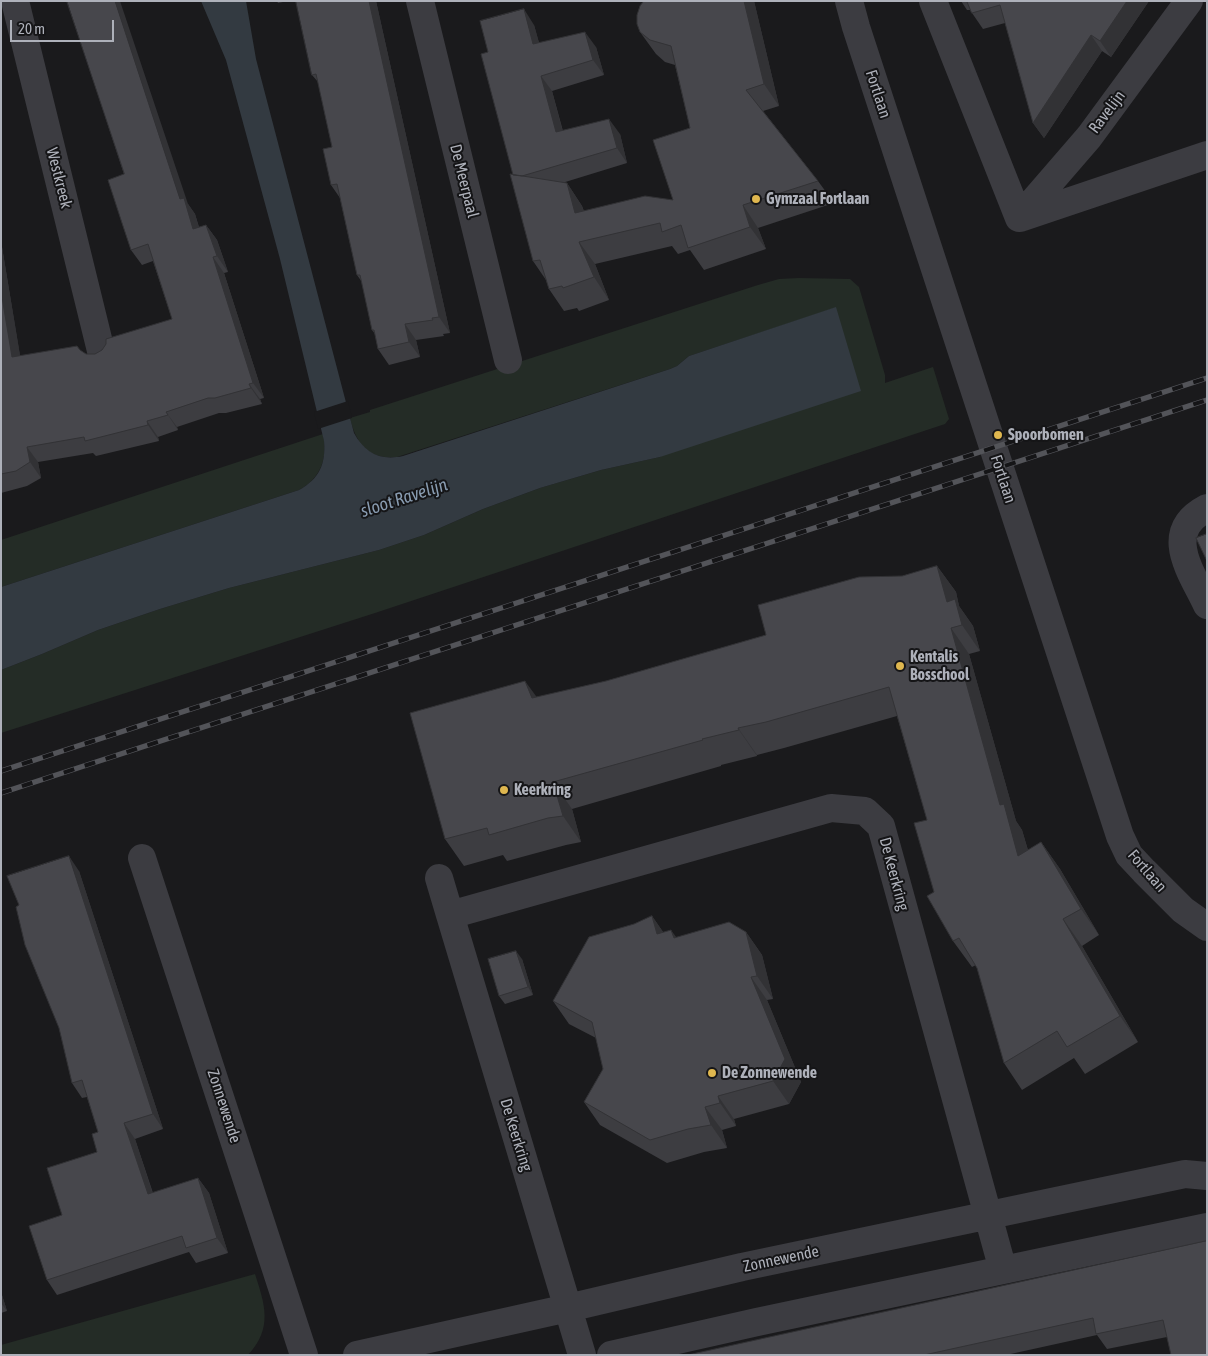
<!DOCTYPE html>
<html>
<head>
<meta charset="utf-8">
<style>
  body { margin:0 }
  #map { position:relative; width:1208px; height:1356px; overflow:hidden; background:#1a1a1c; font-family:"Asap Condensed",sans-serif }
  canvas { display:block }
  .frame { position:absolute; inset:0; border:2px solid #aeb1ba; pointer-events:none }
  .scale { position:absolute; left:10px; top:20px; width:104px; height:22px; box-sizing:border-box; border:2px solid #aeb1ba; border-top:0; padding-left:6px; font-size:15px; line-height:18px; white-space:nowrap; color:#aeb1ba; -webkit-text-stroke:4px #151517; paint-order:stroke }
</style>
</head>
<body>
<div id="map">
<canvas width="1208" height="1356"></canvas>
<div class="frame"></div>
<div class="scale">20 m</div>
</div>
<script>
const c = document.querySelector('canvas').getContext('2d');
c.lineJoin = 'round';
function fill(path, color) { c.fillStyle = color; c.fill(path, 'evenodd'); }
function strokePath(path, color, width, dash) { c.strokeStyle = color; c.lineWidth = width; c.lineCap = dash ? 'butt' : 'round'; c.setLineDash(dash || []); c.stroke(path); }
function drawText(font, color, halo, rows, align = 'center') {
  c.font = font + ' "Asap Condensed",sans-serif'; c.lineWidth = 4; c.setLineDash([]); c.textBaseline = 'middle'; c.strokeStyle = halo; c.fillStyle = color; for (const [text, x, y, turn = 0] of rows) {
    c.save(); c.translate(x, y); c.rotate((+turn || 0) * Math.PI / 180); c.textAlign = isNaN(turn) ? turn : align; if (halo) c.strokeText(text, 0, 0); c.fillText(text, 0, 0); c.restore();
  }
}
fill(new Path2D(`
  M799 278 850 279 859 287 885 375V383L933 367 949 419 945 424 375 613 1 733V670L42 654 98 630 160 609 229 588 379 550 424 535 483 509 540 488 601 470 660 457 835 308 689 356 677 366 670 369 397 457C368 460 356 443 350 418L370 412V410L758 285 779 279Z
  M323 434C328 458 321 478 299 490L1 587V540Z
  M255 1274C265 1305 273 1328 248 1355H1V1345Z`), '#242c26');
fill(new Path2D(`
  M201 1H246L256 59 354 433C365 453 380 461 403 456L670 369 677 366 689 356 836 307 861 391 660 457 601 470 540 488 483 509 424 535 379 550 229 588 160 609 98 630 42 654 1 670V587L299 490C319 479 326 464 324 441L280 259 226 60Z`), '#333a41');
fill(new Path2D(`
  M348 401 352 418 318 429 314 412Z`), '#1a1a1c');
strokePath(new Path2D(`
  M15 1 102 355
  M420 1 508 360
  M849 1 856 27 1120 836 1129 855 1144 871 1183 910 1207 927
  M933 1 1019 218 1089 137 1189 1
  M1020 218 1207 155
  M1207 508C1161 532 1191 571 1207 605
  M142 858 304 1355
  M439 878 450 915
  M357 1355 568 1308 742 1267 1185 1174 1207 1176
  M582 1355 450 915 831 808 865 811 881 826 1003 1270
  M611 1355 757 1322 1207 1227`), '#3c3c41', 28);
const rail = new Path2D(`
  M1 771 1207 378
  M1 793 1207 400`);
strokePath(rail, '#535459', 5.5);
strokePath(rail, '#151517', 4, [11]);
fill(new Path2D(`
  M277 1H288L278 3Z
  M296 1H376L450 333 443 334 444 336 416 340 420 357 389 365 378 349 375 334 372 330 362 282 357 275 340 198 331 185 332 147 318 82 312 75Z
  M754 1 779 106 763 111 818 181 834 203 758 228 766 249 704 270 690 250 678 254 672 246 595 264 609 300 579 311 577 308 564 311 549 289 546 280 533 261 513 175 488 52 534 25 539 43 596 47 604 75 552 91 563 131 620 134 627 163 562 183H567L582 206 584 211 673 200 690 128 675 65 665 62 656 54 640 32Z
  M961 1H1149L1111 57 1102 51 1044 138 1033 123 1005 23 983 29 972 13 970 10H967Z
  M124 174 188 204 195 214 199 227 206 225 217 240 228 272 224 273 264 398 260 399 262 404 226 413H219L177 427 178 430 158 437 159 441 96 456 93 453 38 462 41 478 27 486 1 493V241L20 356 81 351 86 354H95L172 319 153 261 142 265 131 250Z
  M937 566 956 592 959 606 973 626 980 651 969 654 1016 821 1022 830 1028 850 1041 842 1060 869 1099 935 1082 946 1138 1042 1085 1074 1074 1058 1022 1090 1004 1063 977 968 976 965 972 967 953 941 934 892 927 820 897 716 784 748 757 755V756L721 765V766L572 809 581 842 566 845 507 861 503 855 464 866 445 839 537 697 606 681 766 635 902 576Z
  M79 871 163 1129 135 1139 153 1193 198 1178 209 1193 228 1253 196 1263 189 1252 57 1295 47 1280 62 1215 97 1152 98 1132 87 1097 82 1098 72 1083Z
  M652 916 663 932 676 937 746 932 762 955 773 999 767 1000 801 1082 789 1104 734 1119 736 1126 722 1130 727 1148 704 1152 667 1163 600 1125 584 1102 603 1069 596 1038 569 1024 553 1001 634 924Z
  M522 959 533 995 505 1004 499 996Z
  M1207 1241 1167 1337 1107 1349 1097 1335 1006 1355H688Z
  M1 1292 7 1311 1 1313Z`), '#3d3d41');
fill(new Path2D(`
  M115 1H120L188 204 195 214 204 245 193 229 180 199Z
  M369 1H376L450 333 439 317Z
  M744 1H754L779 106 764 84Z
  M1127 1H1149L1111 57 1100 41Z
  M524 9 534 25 544 60 533 44Z
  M585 32 596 47 604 75 593 60Z
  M1091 35 1102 51 1044 138 1033 123Z
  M541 76 552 91 567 148 556 132Z
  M609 119 620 134 627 163 617 148Z
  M567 183 582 206 590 235 575 213Z
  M743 205 758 228 766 249 750 227Z
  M206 225 217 240 228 272 217 256Z
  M1 241 23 373 12 357 1 291Z
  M579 242 595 264 609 300 594 277Z
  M213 257 224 273 264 398 253 383Z
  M405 324 416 340 420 357 409 342Z
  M249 384 260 399 262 404 251 388Z
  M166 412 177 427 178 430Z
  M147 421 158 437 159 441 148 425Z
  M27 447 38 462 41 478 30 462Z
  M937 566 956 592 959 606 973 626 980 651 962 625 947 602Z
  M951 628 969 654 1016 821 1022 830 1037 882 1018 856 1000 805Z
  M525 681 544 707 532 698Z
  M738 728 757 755V756L739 730Z
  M553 782 572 809 581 842 563 816Z
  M1041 842 1060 869 1099 935 1081 909Z
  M69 856 79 871 163 1129 153 1114Z
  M652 916 668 939 657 934Z
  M1063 919 1082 946 1138 1042 1120 1016Z
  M671 930 687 952 674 938Z
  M746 932 762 955 773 999 757 976Z
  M516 951 522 959 533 995 528 987Z
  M751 977 767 1000 801 1082 789 1104 773 1081Z
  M718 1096 734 1119 736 1126 720 1103Z
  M705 1107 722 1130 727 1148 711 1125Z
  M124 1123 135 1139 158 1210 148 1194Z
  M198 1178 209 1193 228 1253 217 1238Z
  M1 1292 7 1311 1 1303Z`), '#323235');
const building = new Path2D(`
  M67 1H115L180 199 184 198 193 229 206 225 217 256 213 257 253 383 249 384 251 388 215 398H208L166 412 168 415 147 421 148 425 85 441 84 437 27 447 30 462 16 471 1 474V291L12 357 77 346 80 350 86 354H95L102 350 106 344V339L172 319 148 244 131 250 121 220 108 180 124 174Z
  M296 1H369L439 317 432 318 433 320 405 324 409 342 378 349 374 330H372L360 275H357L337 184 331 185 323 149 332 147 316 74 312 75Z
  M644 1H744L764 84 746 90 818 181 743 205 750 227 688 248 681 225 662 232 660 223 579 242 594 277 563 288 562 286 549 289 540 260 533 261 510 174 567 183 575 213 645 196 673 200 653 140 690 128 671 46 650 40 640 32 637 24V15L640 6Z
  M967 1H1127L1100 41 1091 35 1033 123 1000 5 972 13Z
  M524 9 533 44 585 32 593 60 541 76 556 132 609 119 617 148 522 176 513 175 481 54 488 52 480 21Z
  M1207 534V561L1196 538Z
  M937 566 947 602 955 599 962 625 951 628 1000 805 1004 804 1018 856 1041 842 1081 909 1063 919 1120 1016 1067 1047 1057 1031 1004 1063 977 968 959 938 953 941 927 896 934 892 914 823 927 820 889 687 766 722 738 728 739 730 702 739 703 740 553 782 563 816 548 818 489 835 487 828 445 839 410 713 525 681 532 698 606 681 766 635 758 605 859 577 902 576Z
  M69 856 153 1114 124 1123 148 1194 198 1178 217 1238 186 1248 182 1236 47 1280 29 1226 62 1215 47 1168 97 1152 92 1134 98 1132 82 1080 72 1083 59 1028 25 945 16 907 19 905 7 876Z
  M652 916 657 934 671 930 674 938 729 922 746 932 757 976 751 977 785 1059 773 1081 718 1096 720 1103 705 1107 711 1125 688 1129 650 1140 584 1102 603 1069 592 1022 553 1001 589 937 634 924Z
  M516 951 528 987 499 996 488 959Z
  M1207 1241V1355H1171L1163 1320 1096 1334 1093 1318 924 1355H688Z`);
fill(building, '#47474c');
strokePath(building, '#323235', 1);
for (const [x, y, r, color] of [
  [756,199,5,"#dfb74f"],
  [998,435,5,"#dfb74f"],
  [900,666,5,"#dfb74f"],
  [504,790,5,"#dfb74f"],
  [712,1073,5,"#dfb74f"]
]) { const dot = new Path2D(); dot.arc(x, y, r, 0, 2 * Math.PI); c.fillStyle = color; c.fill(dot); strokePath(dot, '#151517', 2); }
drawText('16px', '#aeb1ba', '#151517', [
  ["Fortlaan",878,94,72],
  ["Ravelijn",1107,112,-53],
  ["Westkreek",59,178,76],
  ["De Meerpaal",464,181,76],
  ["Fortlaan",1003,479,72],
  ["Fortlaan",1147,871,49],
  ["De Keerkring",894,874,75],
  ["Zonnewende",224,1106,72],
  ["De Keerkring",516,1135,73],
  ["Zonnewende",781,1259,-12]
]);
drawText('bold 16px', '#aeb1ba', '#151517', [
  ["Gymzaal Fortlaan",766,199],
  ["Spoorbomen",1008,435],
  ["Kentalis",910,657],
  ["Bosschool",910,675],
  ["Keerkring",514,790],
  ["De Zonnewende",722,1073]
], 'left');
drawText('italic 18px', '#899cb1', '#151517', [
  ["sloot Ravelijn",404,498,-18]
]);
</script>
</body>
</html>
